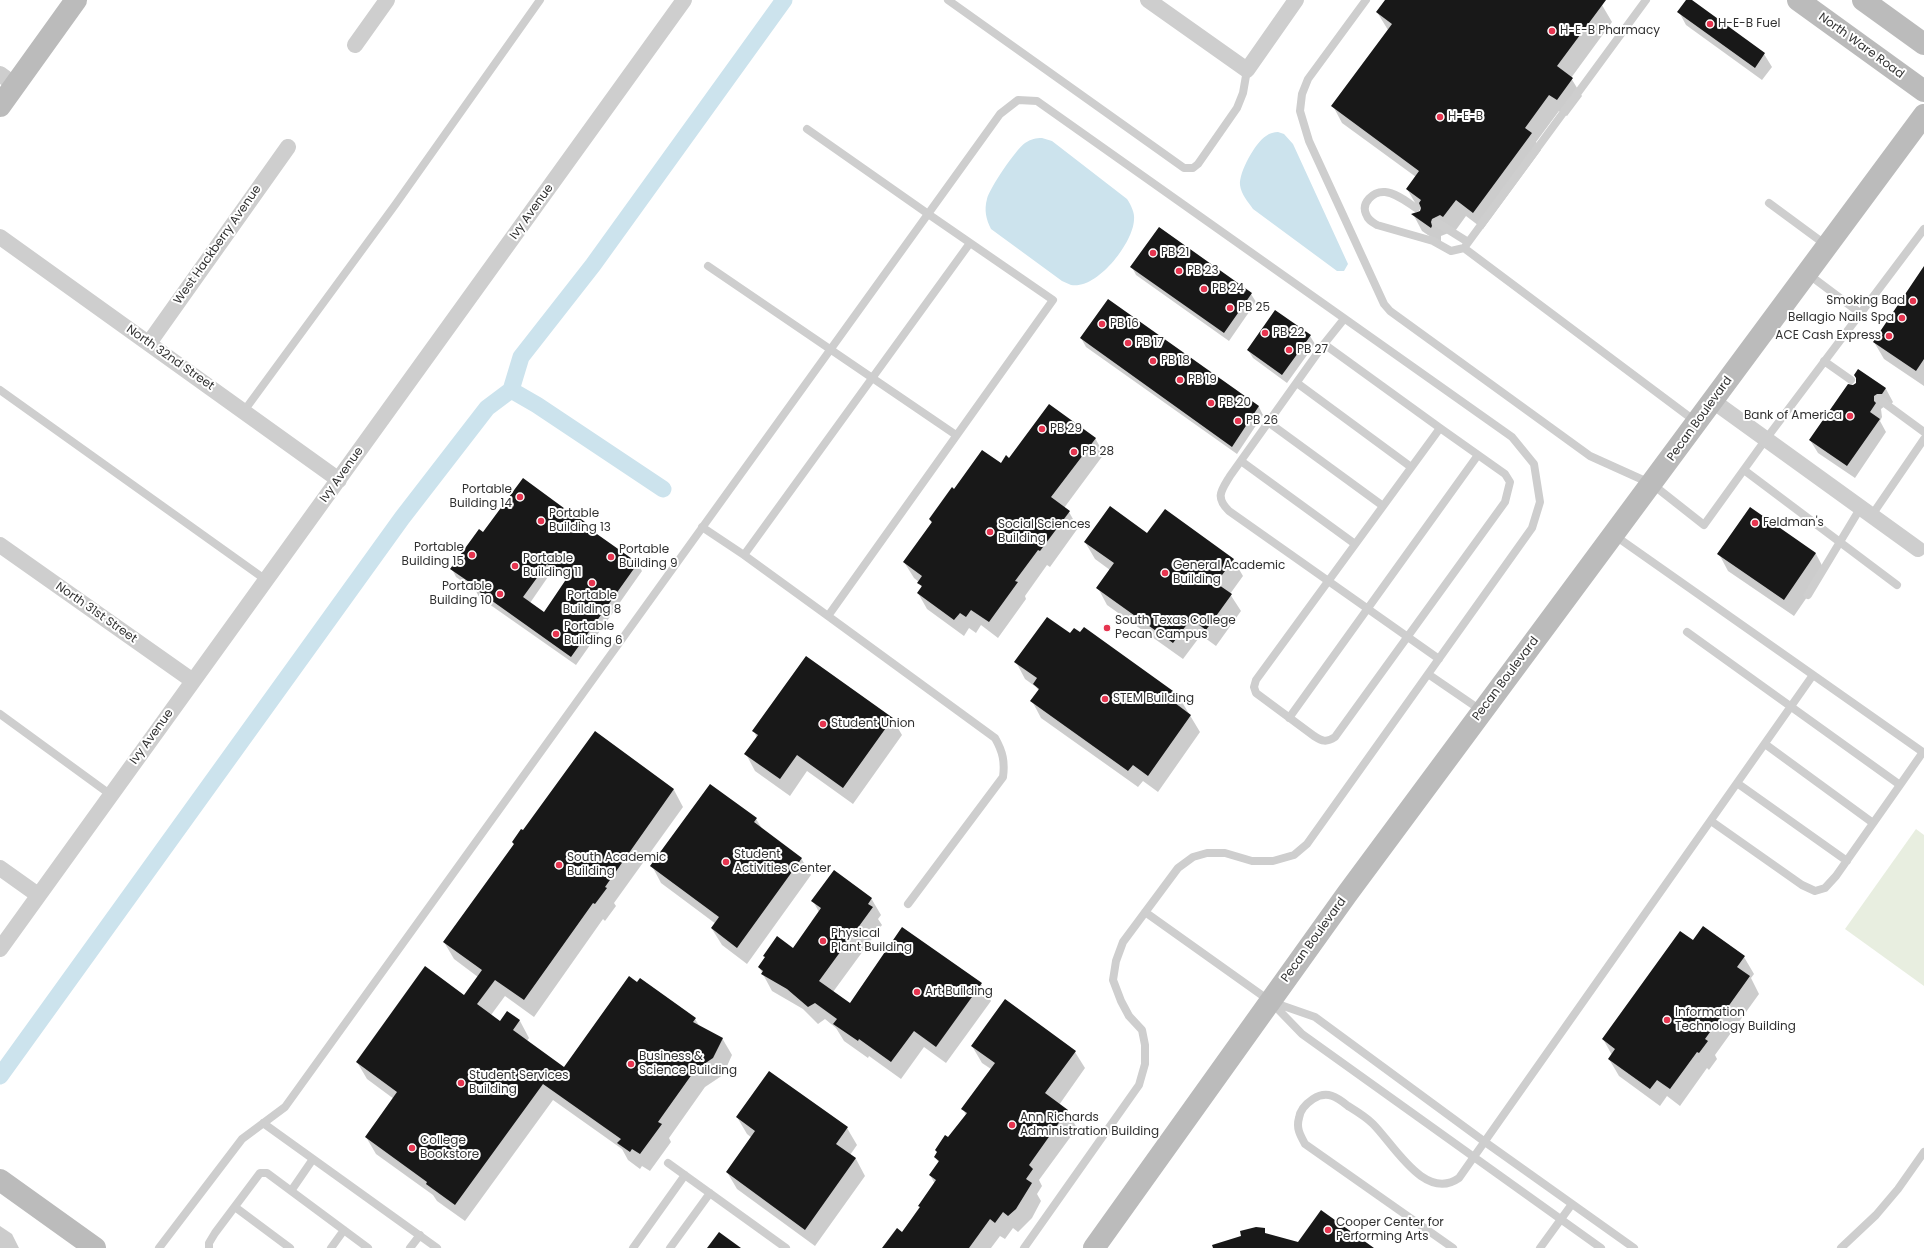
<!DOCTYPE html>
<html>
<head>
<meta charset="utf-8">
<style>
  body { margin:0 }
  canvas { display:block; background:#fff }
</style>
</head>
<body>
<canvas width="1924" height="1248"></canvas>
<script>
const c = document.querySelector('canvas').getContext('2d');
c.lineJoin = 'round';
function fill(path, color) { c.fillStyle = color; c.fill(path, 'evenodd'); }
function strokePath(path, color, width, dash) { c.strokeStyle = color; c.lineWidth = width; c.lineCap = dash ? 'butt' : 'round'; c.setLineDash(dash || []); c.stroke(path); }
function drawText(font, color, halo, rows, align = 'center') {
  c.font = font + ' Poppins,sans-serif'; c.lineWidth = 4; c.setLineDash([]); c.textBaseline = 'middle'; c.strokeStyle = halo; c.fillStyle = color; for (const [text, x, y, turn = 0] of rows) {
    c.save(); c.translate(x, y); c.rotate((+turn || 0) * Math.PI / 180); c.textAlign = isNaN(turn) ? turn : align; if (halo) c.strokeText(text, 0, 0); c.fillText(text, 0, 0); c.restore();
  }
}
fill(new Path2D(`
  M1916 829 1924 835V986L1845 929Z`), '#e8eee0');
fill(new Path2D(`
  M1278 132 1284 134 1293 144 1348 264 1344 271H1337L1253 209C1248 202 1241 194 1240 185 1239 172 1255 143 1266 136 1270 133 1274 132 1278 132Z
  M1042 138 1052 141 1127 199C1131 205 1135 213 1134 220 1133 243 1097 290 1071 285 1068 284 1065 282 1062 281L991 229C986 219 984 210 987 199 989 189 1016 149 1025 143 1031 139 1036 138 1042 138Z`), '#cce3ed');
fill(new Path2D(`
  M1386 0H1596L1602 5 1612 22 1571 78 1582 96 1567 116 1559 111 1536 142 1541 150 1483 229 1466 216 1453 234 1451 232 1441 236V244L1422 231 1413 214 1421 212 1422 210 1417 206 1407 189 1416 177 1342 123 1333 106 1388 30 1377 12Z
  M1687 0H1690L1764 54 1772 67 1762 80 1686 25 1679 12Z
  M1160 228 1251 294 1256 302 1229 341 1136 275 1132 267Z
  M1924 268V386L1884 359 1874 342Z
  M1108 300 1259 407 1263 415 1237 454 1086 347 1081 338Z
  M1310 336 1315 344 1287 383 1253 358 1248 350Z
  M1858 370 1886 389 1893 402 1889 407 1885 406 1881 409 1882 417 1880 421 1886 432 1855 478 1818 453 1810 440 1857 383Z
  M1095 438 1104 454 1064 508 1069 512 1078 528 1050 567 1047 565 1025 596 1026 599 998 638 981 625 976 633 969 628 964 636 927 609 918 593 922 588 919 582 914 578 904 562 932 524 930 519 954 490 1010 459Z
  M1750 509 1816 554 1825 571 1794 616 1728 571 1719 554Z
  M588 525 591 531 637 563 642 571 576 665 479 597 476 591 456 577 452 569ZM552 571 566 581 544 613 530 603Z
  M1148 535 1233 559 1243 576 1230 594 1241 611 1216 646 1201 635 1183 659 1107 605 1098 588 1110 570 1095 559 1085 542Z
  M1070 635 1179 697 1200 732 1158 792 1143 781 1138 787 1041 718 1032 701 1039 691 1036 687 1025 679 1016 662Z
  M892 718 902 735 853 804 807 771 790 796 755 771 746 754 757 738 754 731Z
  M595 733 674 790 683 807 614 903 616 906 605 921 603 919 534 1017 505 996 491 1015 500 1022 507 1012 520 1021 529 1038 527 1041 565 1069 640 980 695 1019 700 1027 722 1038 732 1055 723 1075 705 1087 669 1138 671 1142 650 1171 642 1166 640 1169 628 1160 622 1149 553 1100 465 1221 437 1201 433 1195 376 1154 366 1137 394 1099 367 1079 357 1062 465 996 478 977 454 959 444 942 514 845 513 842 523 832Z
  M756 819 763 830 801 858 811 875 747 964 722 945 712 929 716 924 661 883 652 866Z
  M871 898 881 915 878 919 882 925 833 992 850 1004 981 984 991 1001 946 1063 924 1047 901 1079 869 1056 868 1058 844 1041 836 1028 825 1019 818 1024 803 1009 772 991 759 967 793 950 819 912 813 901Z
  M1693 942 1744 957 1754 974 1751 978 1759 994 1715 1055 1717 1059 1709 1070 1707 1068 1680 1106 1667 1096 1660 1106 1619 1076 1609 1059 1612 1055 1603 1039Z
  M972 1046 1075 1052 1085 1068 1059 1105 1067 1111 1077 1128 1039 1180 1042 1186 1037 1194 1041 1201 1032 1218 1018 1232 1013 1228 1005 1239 1000 1236 991 1248H884L902 1233 935 1184 930 1175 939 1163 935 1157 938 1153 936 1150 948 1139 966 1115 963 1109 991 1069 982 1063Z
  M737 1117 847 1128 857 1145 850 1155 856 1159 865 1176 815 1246 737 1189 727 1172 752 1138 747 1134Z
  M0 1226 12 1234 19 1248H0Z`), '#0003');
strokePath(new Path2D(`
  M663 489 537 405 511 390 521 357 593 265 784 0
  M0 1076 402 518 487 408 511 390`), '#cce3ed', 17);
fill(new Path2D(`
  M1385 0H1606L1557 66 1573 78 1557 100 1549 95 1525 128 1532 133 1473 213 1456 200 1443 217 1440 215 1432 219 1431 222 1432 226 1431 228 1411 214 1420 211 1421 208 1419 203 1421 200 1406 189 1419 171 1331 106 1392 24 1376 12Z
  M1686 0H1692L1765 53 1755 68 1677 12Z
  M1159 227 1252 293 1224 333 1130 267Z
  M1924 266V359L1916 371 1873 342Z
  M1108 299 1259 406 1232 447 1080 338Z
  M1275 310 1311 335 1282 375 1247 350Z
  M1858 369 1886 388 1882 394H1877L1874 396V401L1876 403 1870 412 1880 419 1847 466 1809 440 1848 384 1853 385 1856 383V378L1854 375Z
  M1049 404 1096 438 1051 497 1070 511 1040 551 1038 550 1015 581 1018 582 989 622 971 610 966 617 960 613 954 620 917 593 922 586 917 583 922 576 903 562 932 522 929 519 952 487 954 489 982 450 1001 463 1006 455 1009 458Z
  M523 478 572 514 573 513 589 525 587 527 638 563 571 657 474 588 475 586 450 569 479 529 483 532ZM547 564 567 578 544 612 523 597Z
  M1110 506 1147 533 1165 509 1234 559 1216 583 1232 594 1206 630 1191 619 1173 643 1096 588 1114 563 1084 542Z
  M1750 507 1816 553 1784 600 1717 554Z
  M1047 617 1070 633 1074 628 1080 632 1084 627 1180 696 1175 703 1191 715 1148 776 1133 765 1128 771 1030 701 1039 689 1033 684 1037 678 1014 662Z
  M806 656 893 718 843 788 797 755 780 779 744 754 758 735 752 731Z
  M595 731 674 789 605 887 607 888 595 904 593 903 524 1000 495 980 477 1004 500 1021 507 1011 520 1020 513 1030 564 1067 629 976 637 982 640 978 696 1018 693 1022 723 1038 713 1058 695 1070 658 1122 662 1124 640 1154 632 1149 630 1152 617 1143 621 1139 543 1084 455 1205 426 1184 427 1182 365 1137 397 1092 356 1062 425 966 464 995 482 970 443 942 514 844 512 842 521 829 523 830Z
  M710 784 757 818 754 822 802 858 737 948 711 928 719 917 650 866Z
  M834 870 872 898 868 904 873 907 819 981 850 1003 902 927 982 983 936 1047 914 1031 891 1062 859 1039 858 1041 833 1024 837 1019 815 1003 808 1007 787 989 761 974 763 971 758 967 765 957 763 956 777 936 793 948 821 908 811 901Z
  M1703 926 1745 956 1737 967 1750 976 1705 1039 1708 1041 1699 1053 1697 1052 1670 1089 1657 1080 1650 1089 1608 1059 1615 1049 1602 1039 1680 931 1693 940Z
  M1005 999 1076 1051 1045 1093 1068 1110 1029 1165 1033 1169 1026 1179 1032 1183 1016 1209 1008 1216 1003 1212 995 1223 990 1219 969 1248H882L897 1228 902 1232 920 1207 918 1206 936 1180 929 1175 939 1161 934 1157 937 1152 935 1150 945 1135 948 1137 967 1113 961 1109 995 1063 971 1046Z
  M769 1071 848 1127 836 1144 856 1158 805 1230 726 1172 755 1131 736 1117Z
  M1321 1210 1374 1248H1213L1212 1245 1241 1236 1240 1231 1256 1227 1265 1228V1233L1298 1242Z
  M719 1232 741 1248H707Z`), '#181818');
strokePath(new Path2D(`
  M948 0 1184 168H1193L1198 164 1237 108 1243 93 1247 70
  M1366 0 1308 79 1302 94 1300 111 1309 141 1384 304 1390 311 1590 456 1652 484 1704 525 1766 439 1924 229
  M807 129C889 187 971 244 1053 300L828 616 744 555 970 243
  M1769 203 1826 245
  M1416 208C1407 202 1396 193 1385 192 1373 191 1361 203 1366 214 1368 220 1372 222 1377 225L1433 241 1451 251 1464 248 1646 0
  M1436 222 1468 242
  M1464 248 1695 421
  M708 266 956 435
  M1808 274 1860 313
  M1324 344 1344 319
  M1824 361 1851 380
  M1297 383 1411 467
  M0 390 266 580
  M1879 399 1924 432
  M244 411 395 205 540 0
  M1268 422 1383 506
  M1241 461 1355 544
  M1744 470 1897 585
  M1872 515 1924 439
  M702 527 744 555
  M1614 535 1924 753
  M1808 595 1861 507
  M828 616 995 738C1003 752 1005 762 1003 777L908 904
  M1687 632 1900 785 1836 876 1825 888 1815 891 1802 885 1711 821
  M1439 659C1369 610 1299 560 1229 511 1215 497 1221 491 1230 476L1324 344 1440 428 1435 435 1256 680 1254 687 1256 693 1314 736C1322 741 1326 743 1335 737L1505 502 1510 482 1505 474 1440 428
  M1428 674 1482 711
  M0 714 111 795
  M1289 718 1478 455
  M1765 744 1873 823
  M1737 783 1847 861
  M1900 785 1923 752
  M1145 912 1270 1001 1302 1034 1601 1248
  M1272 1002 1315 1017 1485 1142 1634 1248
  M263 1123 437 1248
  M668 1163 786 1248
  M291 1191 313 1159
  M235 1207 290 1248
  M159 1248 242 1139 285 1107 1000 114 1018 100 1037 101 1512 437 1534 464 1540 502 1532 528 1307 844 1294 855 1273 861H1252L1225 853H1207L1193 857 1178 868 1123 942 1116 961 1113 980 1121 1001 1129 1016 1142 1030 1145 1045V1064L1139 1085 1024 1248
  M209 1248V1243L215 1233 260 1173H267L368 1248
  M331 1248 344 1230
  M410 1248 420 1235
  M633 1248 685 1175
  M670 1248 710 1193
  M1453 1248 1305 1144C1300 1135 1296 1128 1299 1118 1300 1110 1307 1103 1313 1099 1327 1090 1337 1097 1348 1106 1356 1111 1366 1117 1373 1124 1394 1145 1425 1202 1459 1178L1813 675
  M1540 1248 1572 1204
  M1841 1248 1876 1215 1898 1189 1924 1152`), '#cecece', 8);
strokePath(new Path2D(`
  M1148 0 1247 70 1296 0
  M355 45 387 0
  M0 74 15 85
  M0 237 339 480
  M149 343 288 147
  M1713 401 1918 549
  M0 545 193 681
  M0 868 38 895
  M0 949 684 0`), '#cecece', 16);
strokePath(new Path2D(`
  M1798 0 1924 91
  M1863 0 1924 44
  M0 106 76 0
  M0 1180 95 1248
  M1094 1248 1347 894 1924 115`), '#bbb', 22);
for (const [x, y, r, color] of [
  [1710,24,4,"#e63550"],
  [1552,31,4,"#e63550"],
  [1440,117,4,"#e63550"],
  [1153,253,4,"#e63550"],
  [1179,271,4,"#e63550"],
  [1204,289,4,"#e63550"],
  [1913,301,4,"#e63550"],
  [1230,308,4,"#e63550"],
  [1902,318,4,"#e63550"],
  [1102,324,4,"#e63550"],
  [1265,333,4,"#e63550"],
  [1889,336,4,"#e63550"],
  [1128,343,4,"#e63550"],
  [1289,350,4,"#e63550"],
  [1153,361,4,"#e63550"],
  [1180,380,4,"#e63550"],
  [1211,403,4,"#e63550"],
  [1850,416,4,"#e63550"],
  [1238,421,4,"#e63550"],
  [1042,429,4,"#e63550"],
  [1074,452,4,"#e63550"],
  [520,497,4,"#e63550"],
  [541,521,4,"#e63550"],
  [1755,523,4,"#e63550"],
  [990,532,4,"#e63550"],
  [472,555,4,"#e63550"],
  [611,557,4,"#e63550"],
  [515,566,4,"#e63550"],
  [1165,573,4,"#e63550"],
  [592,583,4,"#e63550"],
  [500,594,4,"#e63550"],
  [1107,628,4,"#e63550"],
  [556,634,4,"#e63550"],
  [1105,699,4,"#e63550"],
  [823,724,4,"#e63550"],
  [726,862,4,"#e63550"],
  [559,865,4,"#e63550"],
  [823,941,4,"#e63550"],
  [917,992,4,"#e63550"],
  [1667,1020,4,"#e63550"],
  [631,1064,4,"#e63550"],
  [461,1083,4,"#e63550"],
  [1012,1125,4,"#e63550"],
  [412,1148,4,"#e63550"],
  [1328,1230,4,"#e63550"]
]) { const dot = new Path2D(); dot.arc(x, y, r, 0, 2 * Math.PI); c.fillStyle = color; c.fill(dot); strokePath(dot, '#fff', 1.5); }
drawText('12px', '#313131', '#fff', [
  ["H-E-B Fuel",1718,24],
  ["H-E-B Pharmacy",1560,31],
  ["H-E-B",1448,117],
  ["PB 21",1161,253],
  ["PB 23",1187,271],
  ["PB 24",1212,289],
  ["Smoking Bad",1905,301,"right"],
  ["PB 25",1238,308],
  ["Bellagio Nails Spa",1894,318,"right"],
  ["PB 16",1110,324],
  ["PB 22",1273,333],
  ["ACE Cash Express",1881,336,"right"],
  ["PB 17",1136,343],
  ["PB 27",1297,350],
  ["PB 18",1161,361],
  ["PB 19",1188,380],
  ["PB 20",1219,403],
  ["Bank of America",1842,416,"right"],
  ["PB 26",1246,421],
  ["PB 29",1050,429],
  ["PB 28",1082,452],
  ["Portable",512,490,"right"],
  ["Building 14",512,504,"right"],
  ["Portable",549,514],
  ["Building 13",549,528],
  ["Feldman's",1763,523],
  ["Social Sciences",998,525],
  ["Building",998,539],
  ["Portable",464,548,"right"],
  ["Building 15",464,562,"right"],
  ["Portable",619,550],
  ["Building 9",619,564],
  ["Portable",523,559],
  ["Building 11",523,573],
  ["General Academic",1173,566],
  ["Building",1173,580],
  ["Portable",492,587,"right"],
  ["Building 10",492,601,"right"],
  ["Portable",592,596,"center"],
  ["Building 8",592,610,"center"],
  ["South Texas College",1115,621],
  ["Pecan Campus",1115,635],
  ["Portable",564,627],
  ["Building 6",564,641],
  ["STEM Building",1113,699],
  ["Student Union",831,724],
  ["Student",734,855],
  ["Activities Center",734,869],
  ["South Academic",567,858],
  ["Building",567,872],
  ["Physical",831,934],
  ["Plant Building",831,948],
  ["Art Building",925,992],
  ["Information",1675,1013],
  ["Technology Building",1675,1027],
  ["Business &",639,1057],
  ["Science Building",639,1071],
  ["Student Services",469,1076],
  ["Building",469,1090],
  ["Ann Richards",1020,1118],
  ["Administration Building",1020,1132],
  ["College",420,1141],
  ["Bookstore",420,1155],
  ["Cooper Center for",1336,1223],
  ["Performing Arts",1336,1237]
], 'left');
drawText('12px', '#313131', '#fff', [
  ["North Ware Road",1861,46,36],
  ["Ivy Avenue",532,212,-54],
  ["West Hackberry Avenue",218,245,-55],
  ["North 32nd Street",170,358,35],
  ["Pecan Boulevard",1700,419,-54],
  ["Ivy Avenue",342,475,-54],
  ["North 31st Street",96,613,35],
  ["Pecan Boulevard",1506,679,-53],
  ["Ivy Avenue",152,737,-54],
  ["Pecan Boulevard",1314,940,-54]
]);
</script>
</body>
</html>
